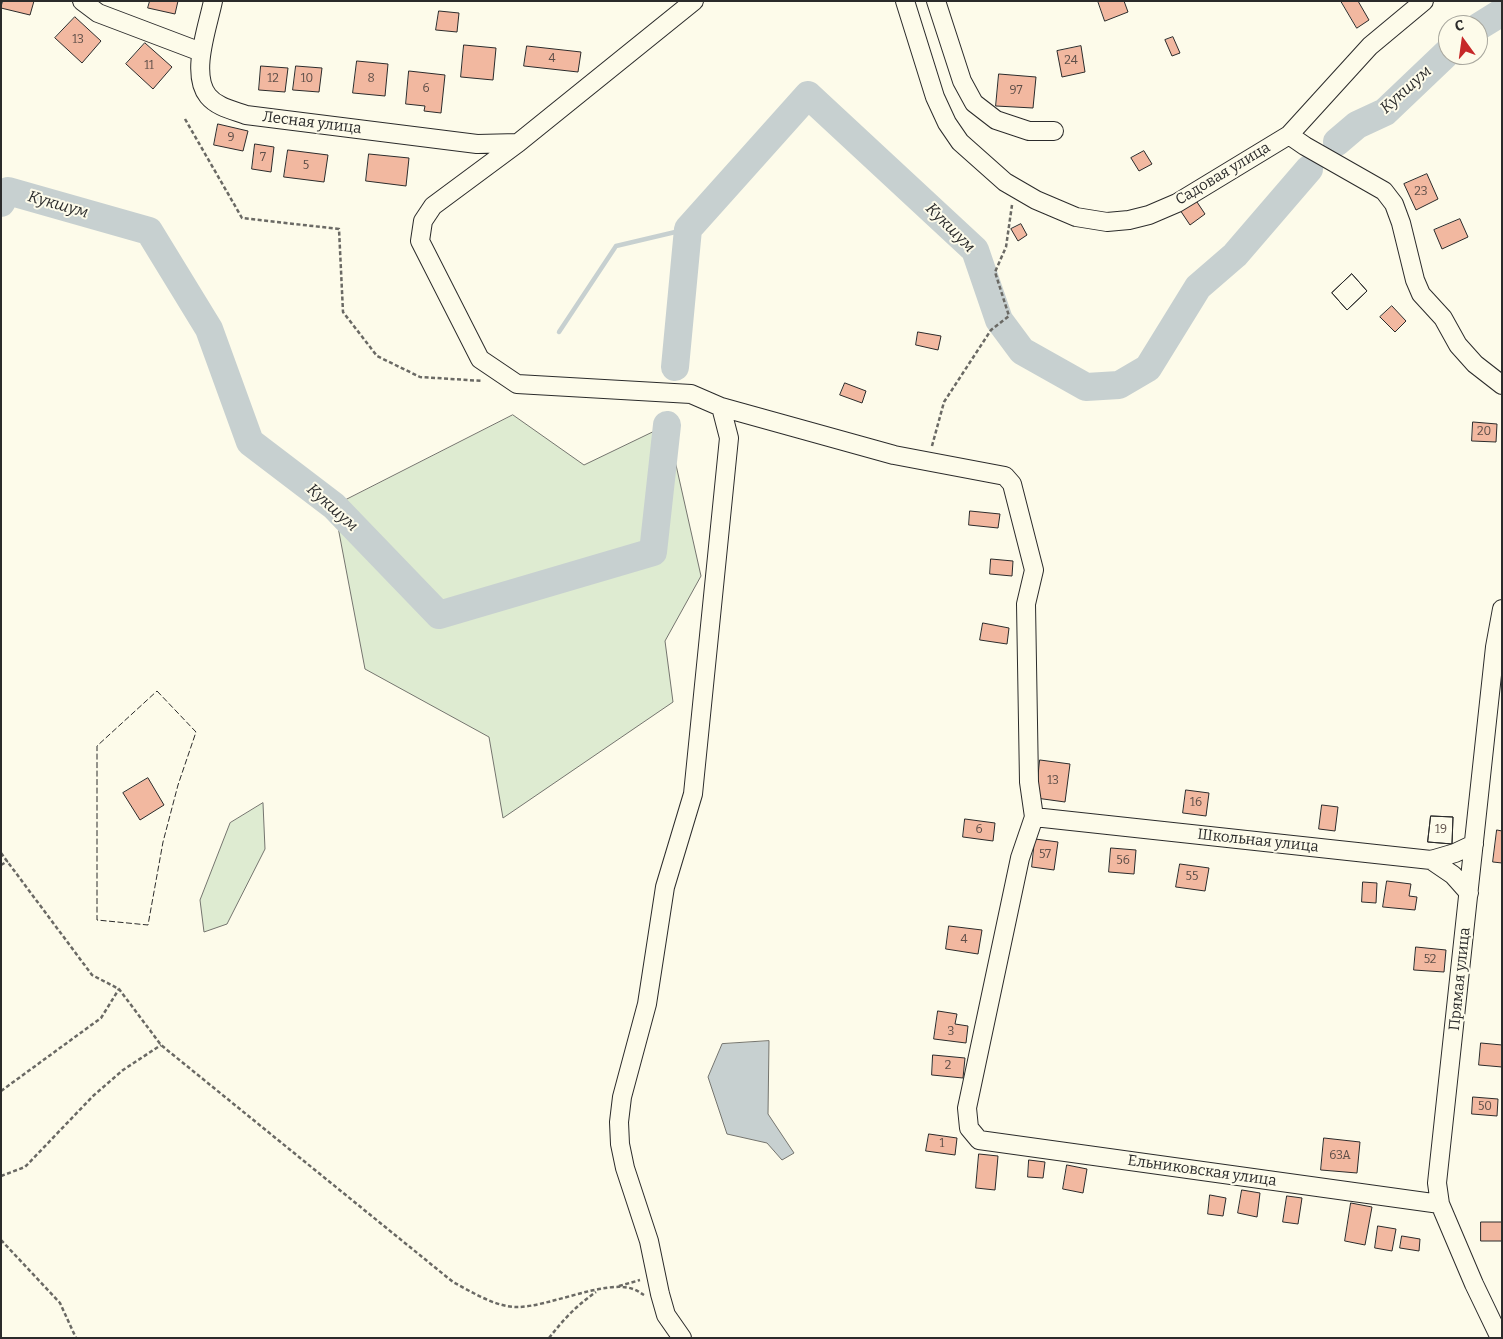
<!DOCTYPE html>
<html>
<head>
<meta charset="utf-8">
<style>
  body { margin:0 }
  #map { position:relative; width:1503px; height:1339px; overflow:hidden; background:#fdfbea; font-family:Bitter,serif }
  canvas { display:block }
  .frame { position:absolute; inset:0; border:2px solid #2b2b2b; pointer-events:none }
  .north { position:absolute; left:1438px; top:15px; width:50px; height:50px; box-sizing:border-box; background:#fdfbea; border:1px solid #a9a89e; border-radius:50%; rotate:346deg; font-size:14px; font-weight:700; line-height:20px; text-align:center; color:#2b2b2b }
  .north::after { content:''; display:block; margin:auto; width:18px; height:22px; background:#c62828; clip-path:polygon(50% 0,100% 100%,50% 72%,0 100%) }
</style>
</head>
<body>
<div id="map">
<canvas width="1503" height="1339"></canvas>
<div class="frame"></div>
<div class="north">С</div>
</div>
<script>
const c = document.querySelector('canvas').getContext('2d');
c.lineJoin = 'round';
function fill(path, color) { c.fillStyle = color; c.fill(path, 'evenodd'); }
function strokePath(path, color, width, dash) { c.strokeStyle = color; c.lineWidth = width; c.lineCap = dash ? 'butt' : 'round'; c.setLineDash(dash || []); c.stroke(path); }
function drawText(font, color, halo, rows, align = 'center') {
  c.font = font + ' Bitter,serif'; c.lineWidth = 4; c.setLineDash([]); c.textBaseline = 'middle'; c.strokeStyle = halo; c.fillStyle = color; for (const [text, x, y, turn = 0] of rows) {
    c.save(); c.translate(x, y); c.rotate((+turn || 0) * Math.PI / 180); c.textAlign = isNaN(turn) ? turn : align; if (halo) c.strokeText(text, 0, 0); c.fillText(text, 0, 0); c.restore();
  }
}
const green = new Path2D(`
  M513 415 584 465 667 425 701 576 665 641 673 702 503 818 489 737 365 669 334 506Z
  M263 803 265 849 227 924 204 932 200 900 230 823Z`);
fill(green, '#deebd1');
strokePath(green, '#74746e', 1);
const water = new Path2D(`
  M769 1041 768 1114 794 1153 782 1160 767 1143 727 1134 708 1077 722 1044Z`);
fill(water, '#c7d0d0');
strokePath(water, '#74746e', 1);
strokePath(new Path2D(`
  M559 332 616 246 688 229`), '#c7d0d0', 4.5);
strokePath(new Path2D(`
  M1478 27 1502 12
  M1337 142 1357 125 1385 112 1448 52
  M1 203 8 191 149 231 209 329 250 442 334 506 439 615 653 552 667 425
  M675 367 688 229 808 95 975 250 999 320 1022 351 1086 387 1119 385 1148 368 1198 287 1235 255 1309 169`), '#c7d0d0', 28);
const building = new Path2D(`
  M3 1H34L30 15 1 8Z
  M150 1H178L175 14 148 8Z
  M1098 1H1124L1128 12 1105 21Z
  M1341 1H1358L1369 20 1357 28Z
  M439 11 459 13 457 32 436 30Z
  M75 17 101 41 82 63 55 38Z
  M1173 37 1180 53 1172 56 1165 40Z
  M145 43 172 67 153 89 126 64Z
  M464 45 496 48 493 80 461 77Z
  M527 46 581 52 578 72 524 66Z
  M1081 46 1085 72 1062 77 1057 51Z
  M357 61 388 64 385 96 353 93Z
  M261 66 288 68 285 92 259 90Z
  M296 66 322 68 319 92 293 90Z
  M409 71 445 75 441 113 424 111 425 106 406 104Z
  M999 74 1036 77 1033 108 996 106Z
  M218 124 248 131 243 151 214 145Z
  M255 144 274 147 271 172 252 169Z
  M288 150 328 155 324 182 284 177Z
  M1144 151 1152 164 1139 171 1131 158Z
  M369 154 409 158 406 186 366 181Z
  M1427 174 1438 199 1416 210 1404 184Z
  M1195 199 1205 214 1190 225 1180 210Z
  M1460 219 1468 237 1442 249 1434 230Z
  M1021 224 1027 235 1018 241 1011 229Z
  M1352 274 1367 291 1347 310 1332 293Z
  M1352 274 1367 291 1347 310 1332 293Z
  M1392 306 1406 321 1395 332 1380 317Z
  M918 332 941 336 938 350 916 345Z
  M845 383 866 391 862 403 840 395Z
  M1473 422 1497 424 1496 442 1472 441Z
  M970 511 1000 514 998 528 969 525Z
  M991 559 1013 561 1012 576 990 574Z
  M983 623 1009 628 1007 644 980 640Z
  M1040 760 1070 764 1065 802 1036 798Z
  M148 778 164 805 140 820 123 793Z
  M1186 790 1209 793 1206 816 1183 813Z
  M1322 805 1338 807 1335 831 1319 829Z
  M1431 816 1453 817 1452 844 1428 842Z
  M1431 816 1453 817 1452 844 1428 842Z
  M965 819 995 823 993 841 963 837Z
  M1497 830 1502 831V863L1493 862Z
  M1035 839 1058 842 1054 870 1032 867Z
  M1111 848 1136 850 1134 874 1109 872Z
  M1180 864 1209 868 1205 891 1176 887Z
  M1387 881 1411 884 1409 896 1417 897 1415 910 1383 907Z
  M1363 882 1377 883 1376 903 1362 902Z
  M949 926 982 930 978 954 946 949Z
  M1416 947 1446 950 1444 972 1414 970Z
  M938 1011 957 1014 955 1024 968 1026 966 1043 934 1039Z
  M1481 1043 1502 1045V1067L1479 1065Z
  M933 1055 965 1058 963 1078 932 1075Z
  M1473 1097 1498 1099 1497 1116 1472 1114Z
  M929 1134 957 1138 955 1155 926 1151Z
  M1324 1138 1360 1142 1357 1173 1321 1170Z
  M979 1154 998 1156 995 1190 976 1188Z
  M1029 1160 1045 1162 1043 1178 1028 1177Z
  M1067 1165 1087 1169 1083 1193 1063 1189Z
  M1242 1190 1260 1193 1257 1217 1238 1213Z
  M1210 1195 1226 1198 1223 1216 1208 1214Z
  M1287 1196 1302 1198 1298 1224 1283 1222Z
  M1351 1203 1372 1207 1365 1245 1345 1241Z
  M1481 1222H1502V1241H1481Z
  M1378 1226 1396 1229 1392 1251 1375 1248Z
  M1402 1236 1420 1239 1419 1251 1400 1248Z`);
fill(building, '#f2b8a0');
strokePath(building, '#2b2b2b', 1);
const minor = new Path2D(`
  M82 1 98 13 201 52
  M213 1C208 26 190 74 208 96 217 107 232 110 246 115L477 144 518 143
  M694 1 518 143 433 206 423 221 420 241 480 359 517 384 691 394 721 407 894 455 1005 476 1012 484 1034 570 1026 604 1029 782 1034 817 1020 858 967 1108 969 1128 979 1140 1440 1204
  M905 1 935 97 947 123 960 142 1005 182 1036 200 1076 217 1107 222 1129 220 1149 215 1177 203 1289 135 1370 46 1424 1
  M936 1 962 81 974 103 996 120 1029 131H1054
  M1289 135 1305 146 1384 191 1394 204 1401 223 1415 280 1421 294 1443 318 1458 345 1475 364 1502 385
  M1034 817 1431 860 1453 875 1469 893
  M1431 860 1455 853 1474 844
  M682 1338 666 1315 660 1294 649 1241 625 1168 620 1144 619 1122 622 1097 647 1004 665 887 693 794 729 438 721 407
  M1500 1338 1474 1284 1440 1204 1437 1183 1495 647 1502 609`);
strokePath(minor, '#2b2b2b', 20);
strokePath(new Path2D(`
  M185 119 242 218 339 229 343 312 377 356 420 377 483 381
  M932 446 944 402 991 330 1009 316 995 272 1006 247 1012 205
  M1 853 92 975 119 989 161 1045 453 1282C472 1292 495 1307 517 1307 549 1307 606 1279 633 1289 637 1290 640 1293 644 1295
  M1 865 8 861
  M1 1091 101 1018 119 989
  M1 1176 25 1167 93 1096 123 1070 161 1045
  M1 1240 60 1303 76 1338
  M619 1286 640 1280
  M549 1338C563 1320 577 1305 596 1292`), '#6a6964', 2.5, [4, 2.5]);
strokePath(minor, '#fdfbea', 18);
strokePath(new Path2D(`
  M157 691 196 732 178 785 163 842 148 925 97 920V746Z`), '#2b2b2b', 1, [6, 2.5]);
drawText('12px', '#5d4e48', null, [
  ["13",78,40],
  ["4",552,59],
  ["24",1071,61],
  ["11",149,66],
  ["12",273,79],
  ["10",307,79],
  ["8",371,79],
  ["6",426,89],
  ["97",1016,91],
  ["9",231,138],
  ["7",263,158],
  ["5",306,166],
  ["23",1421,192],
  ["20",1484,432],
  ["13",1053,781],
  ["16",1196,803],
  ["6",979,830],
  ["19",1441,830],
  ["57",1045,855],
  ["56",1123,861],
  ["55",1192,877],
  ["4",964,940],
  ["52",1430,960],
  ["3",951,1032],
  ["2",948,1066],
  ["50",1485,1107],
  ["1",942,1144],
  ["63А",1340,1156]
]);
drawText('15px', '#2b2b2b', '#fdfbea', [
  ["Лесная улица",312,123,7],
  ["Садовая улица",1223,174,-31],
  ["Школьная улица",1258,841,6],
  ["Прямая улица",1460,979,-84],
  ["Ельниковская улица",1202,1171,8]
]);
drawText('italic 16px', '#2b2b2b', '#fdfbea', [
  ["Кукшум",1406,90,-42],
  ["Кукшум",58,205,16],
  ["Кукшум",950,228,45],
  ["Кукшум",332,508,42]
]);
</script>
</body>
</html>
